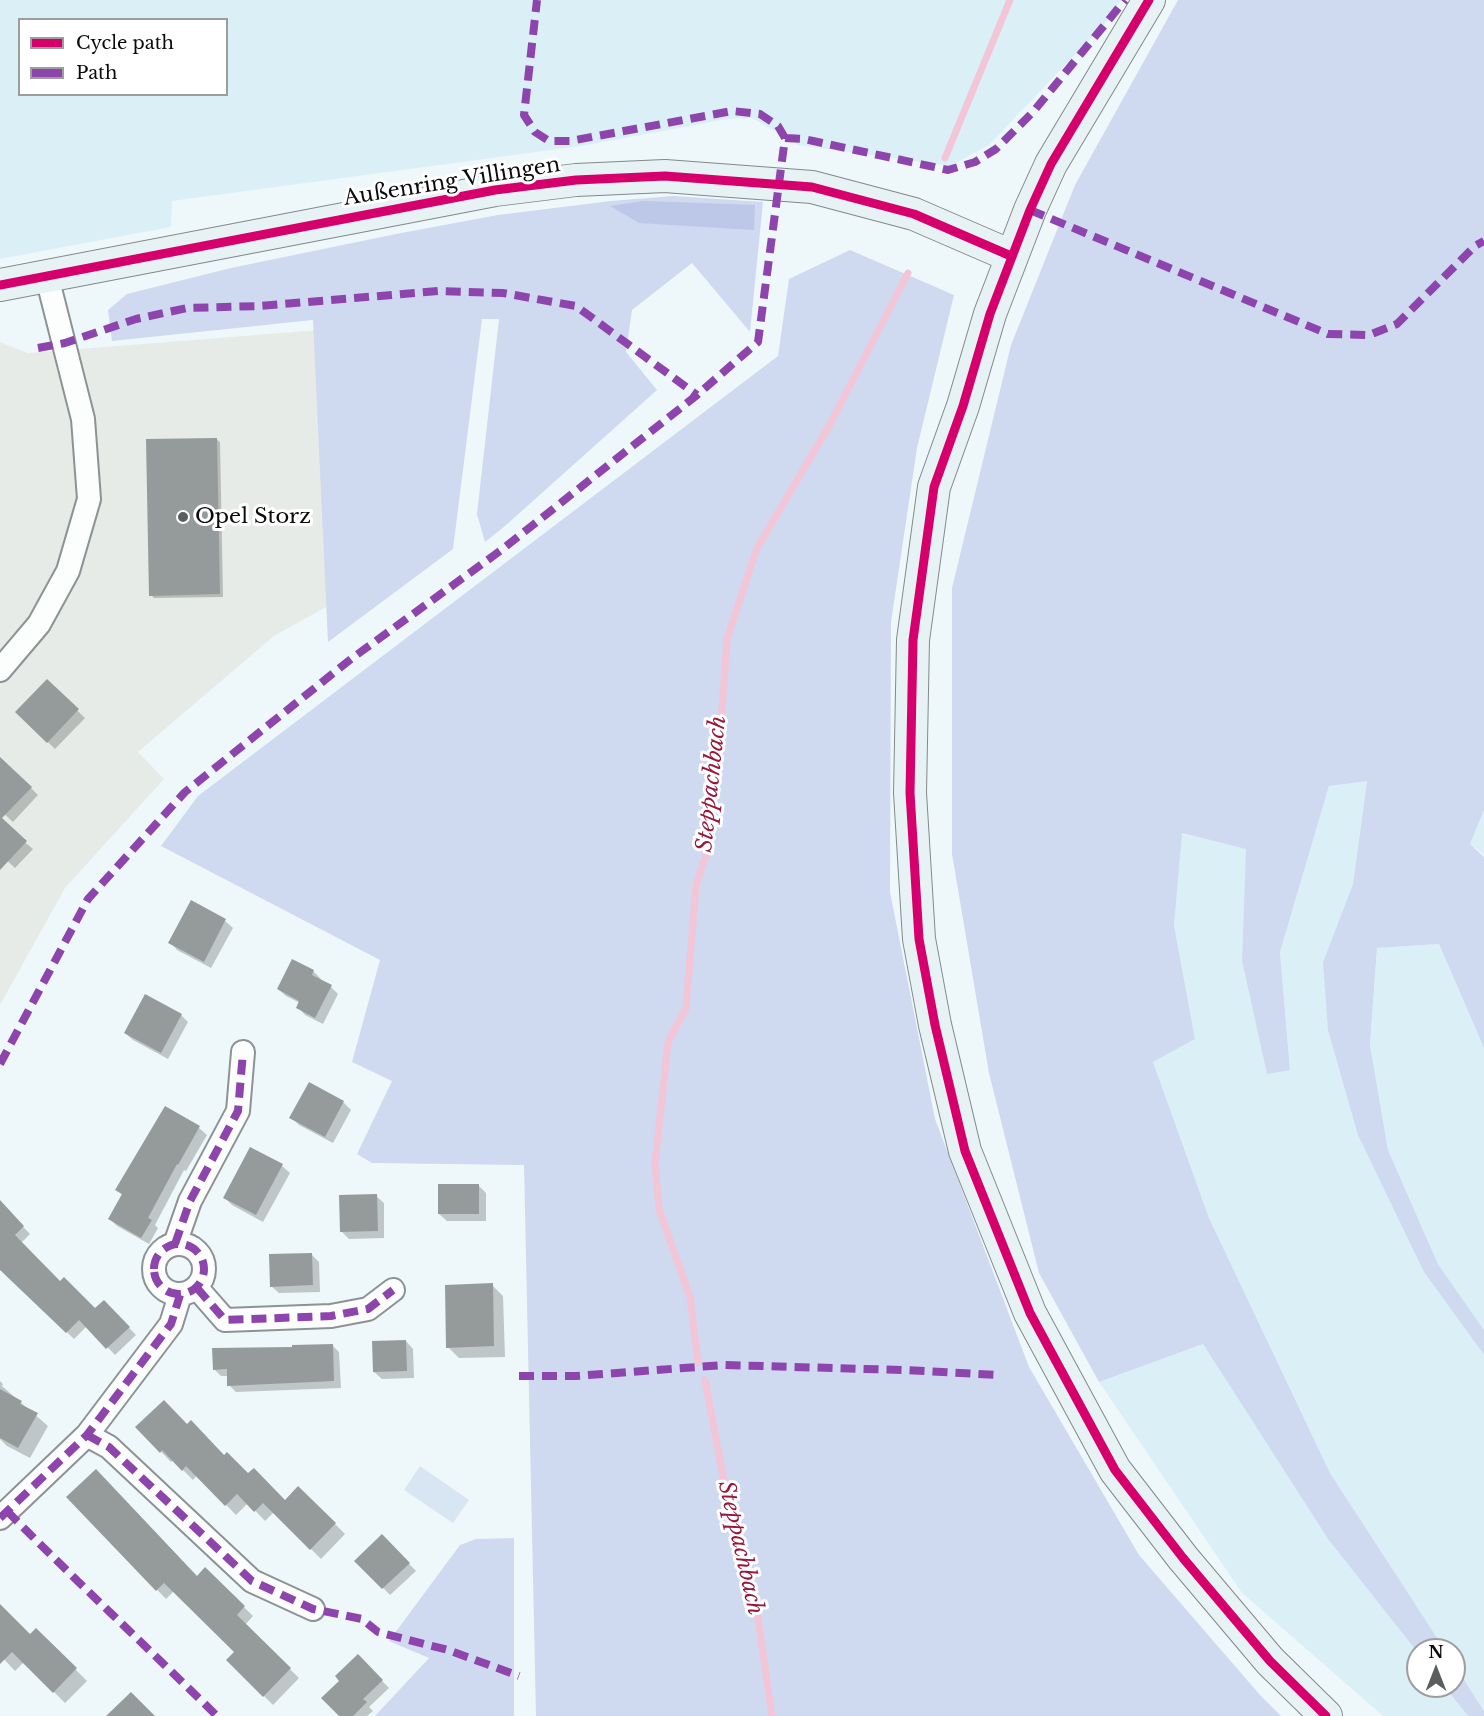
<!DOCTYPE html>
<html>
<head>
<meta charset="utf-8">
<style>
  body { margin:0 }
  #map { position:relative; width:1484px; height:1716px; overflow:hidden; background:#eef8fa; font-family:"Libre Baskerville",serif }
  canvas { display:block }
  .legend { position:absolute; left:18px; top:18px; width:210px; height:78px; box-sizing:border-box; background:#fff; border:2px solid #9d9d9d; margin:0; padding:8px 10px; list-style:none; font-size:18px; color:#0b0b0b }
  .legend li { display:flex; align-items:center; gap:12px; height:30px }
  .legend b { width:30px; border:2px solid #9d9d9d }
  .north { position:absolute; left:1406px; top:1638px; width:60px; height:60px; box-sizing:border-box; background:#fff; border:2px solid #9d9d9d; border-radius:50%; rotate:0deg; font-size:16px; font-weight:700; line-height:24px; text-align:center; color:#0b0b0b }
  .north::after { content:''; display:block; margin:auto; width:21px; height:27px; background:#5a5e5f; clip-path:polygon(50% 0,100% 100%,50% 72%,0 100%) }
</style>
</head>
<body>
<div id="map">
<canvas width="1484" height="1716"></canvas>
<ul class="legend">
<li><b style="height:8px;background:#d6006c"></b>Cycle path</li>
<li><b style="height:8px;background:#8e44ad"></b>Path</li>
</ul>
<div class="north">N</div>
</div>
<script>
const c = document.querySelector('canvas').getContext('2d');
c.lineJoin = 'round';
function fill(path, color) { c.fillStyle = color; c.fill(path, 'evenodd'); }
function strokePath(path, color, width, dash) { c.strokeStyle = color; c.lineWidth = width; c.lineCap = dash ? 'butt' : 'round'; c.setLineDash(dash || []); c.stroke(path); }
function drawText(font, color, halo, rows, align = 'center') {
  c.font = font + ' "Libre Baskerville",serif'; c.lineWidth = 6; c.setLineDash([]); c.textBaseline = 'middle'; c.strokeStyle = halo; c.fillStyle = color; for (const [text, x, y, turn = 0] of rows) {
    c.save(); c.translate(x, y); c.rotate((+turn || 0) * Math.PI / 180); c.textAlign = isNaN(turn) ? turn : align; if (halo) c.strokeText(text, 0, 0); c.fillText(text, 0, 0); c.restore();
  }
}
fill(new Path2D(`
  M459 319 434 547 274 636 138 752 164 779 65 888 0 1005V342L28 353Z`), '#e7ebe7');
fill(new Path2D(`
  M0 0H1121L1109 19 989 145 950 166 798 145 752 118 728 119 581 146 172 201 171 227 0 259ZM20 20H226V94H20Z
  M1367 780 1353 884 1323 962 1424 1272 1484 1355V1711L1454 1664V1650H1445L1330 1473 1209 1218 1153 1062 1195 1039 1174 925 1181 833 1247 849 1242 961 1267 1073 1290 1069 1280 952 1329 786Z
  M1484 810V857L1482 853 1470 844Z
  M1439 944 1484 1048V1330L1438 1264 1388 1150 1370 1045 1377 948Z
  M1203 1344 1328 1539 1418 1653V1686H1444L1468 1716H1383L1242 1593 1099 1382Z`), '#dbf0f6');
fill(new Path2D(`
  M1178 0H1484V810L1470 844 1484 857V1048L1439 944 1377 948 1370 1045 1388 1150 1438 1264 1484 1330V1355L1424 1272 1358 1135 1328 1030 1323 962 1353 884 1367 781 1329 786 1280 952 1290 1070 1267 1074 1242 961 1246 849 1182 833 1174 925 1195 1039 1153 1062 1209 1218 1330 1473 1445 1650H1418V1653L1328 1539 1203 1344 1099 1382 1039 1273 989 1073 952 854V588L1011 345 1075 185Z
  M673 196 763 202 750 332 692 263 632 310 626 352 657 390 505 526 485 542 477 514 499 319H482L453 549 328 642 313 320 112 341 108 310 127 294 231 268 396 234 498 215 611 201Z
  M850 250 954 295 917 448 891 622 890 892 935 1119 1029 1367 1139 1555 1260 1695 1281 1716H536L524 1165 372 1163 357 1154 392 1081 352 1062 380 960 161 846 198 796 778 356 789 279Z
  M514 1538V1716H375L429 1658 389 1641 460 1545 476 1539Z
  M1454 1664 1484 1711V1716H1468L1444 1686H1454Z`), '#cfd9f0');
fill(new Path2D(`
  M644 201 755 205 754 230 639 223 610 206Z`), '#bdc7e7');
fill(new Path2D(`
  M420 1466 469 1500 453 1523 404 1490Z`), '#d8e5f3');
fill(new Path2D(`
  M216 439 220 442 223 597 154 598 151 595Z
  M47 681 85 718 55 749 17 712Z
  M0 767 31 788 38 795 13 822 0 810Z
  M0 822 33 849 15 868 0 854Z
  M191 902 225 921 233 928 211 968 177 950 170 942Z
  M313 971 321 979 319 981 331 987 338 994 323 1024 305 1015 298 1007 300 1003 286 996 278 989Z
  M181 1015 188 1022 168 1059 133 1040 125 1033Z
  M309 1084 343 1102 351 1110 333 1143 299 1125 291 1117Z
  M166 1108 199 1128 207 1135 186 1171 184 1170 155 1225 158 1228 149 1244 117 1226 110 1219 123 1196 117 1190Z
  M251 1149 282 1166 290 1173 263 1222 232 1205 225 1198Z
  M478 1185 486 1193V1221H447L439 1214Z
  M376 1196 384 1203V1238L349 1239 342 1232Z
  M0 1203 30 1234 21 1243 60 1283 95 1310 104 1302 136 1335 115 1355 87 1326 74 1339 8 1275 0 1257Z
  M312 1255 319 1262 320 1292 279 1293 271 1286Z
  M492 1285 503 1296 505 1357 459 1358 448 1347Z
  M406 1341 413 1349 414 1378 382 1379 374 1372Z
  M332 1345 339 1352 341 1388 236 1392 229 1385V1376H221L214 1369 294 1348Z
  M0 1381 3 1384 2 1386 48 1426 30 1458 7 1446 0 1439Z
  M187 1426 224 1457 285 1502 299 1488 345 1534 321 1559 274 1512 265 1521 248 1503 236 1515 197 1475 193 1480 173 1460 171 1462 137 1427Z
  M68 1497 197 1578 205 1569 253 1616 245 1625 299 1678 273 1705 228 1660 236 1652 174 1591 166 1599Z
  M382 1536 416 1571 390 1595 357 1561Z
  M0 1614 29 1636 36 1630 87 1681 65 1703 24 1662 15 1671 0 1655Z
  M358 1656 389 1688 369 1707 373 1711 367 1716H341V1681Z`), '#0003');
strokePath(new Path2D(`
  M945 158 1010 0
  M698 1363 690 1297 659 1209 655 1163 668 1042 686 1008 696 885 708 849 720 738 727 639 757 548 829 426 908 273
  M705 1380 725 1487 757 1612 772 1716`), '#f2c6d6', 7);
fill(new Path2D(`
  M217 438 220 594 149 596 146 439Z
  M47 679 79 709 47 743 15 712Z
  M0 757 32 787 2 818 27 841 0 870Z
  M191 900 226 919 204 962 168 943Z
  M292 959 314 970 312 975 332 985 315 1018 296 1008 299 1001 277 989Z
  M145 994 182 1014 161 1053 124 1033Z
  M309 1082 344 1101 325 1137 289 1118Z
  M165 1106 200 1126 178 1165 177 1164 148 1218 152 1220 141 1238 108 1219 122 1194 115 1190Z
  M250 1147 283 1164 256 1215 223 1198Z
  M438 1184H479V1214H438Z
  M377 1194 378 1231 340 1232 339 1195Z
  M0 1200 24 1226 15 1235 60 1281 64 1277 95 1308 104 1300 130 1327 106 1349 79 1320 66 1333 0 1270Z
  M312 1253 313 1285 270 1287 269 1254Z
  M493 1283 494 1346 446 1348 445 1285Z
  M406 1340 407 1371 373 1372 372 1341Z
  M333 1344 334 1381 227 1386V1369L213 1370 212 1348 292 1347V1345Z
  M0 1389 22 1401 20 1404 38 1413 18 1448 0 1438Z
  M164 1400 187 1424 191 1420 224 1455 227 1452 248 1473 254 1468 285 1500 298 1486 336 1523 310 1550 263 1503 254 1512 237 1494 225 1506 186 1466 182 1471 162 1450 160 1453 135 1427Z
  M96 1469 197 1576 205 1567 245 1606 237 1615 291 1668 263 1697 226 1660 234 1652 164 1583 156 1591 66 1497Z
  M382 1534 410 1563 382 1589 354 1561Z
  M0 1604 30 1634 36 1628 77 1668 53 1693 12 1652 0 1664Z
  M358 1654 383 1680 363 1699 367 1702 353 1716H339L321 1698 339 1681 335 1676Z
  M131 1692 155 1716H106Z`), '#959b9b');
const street = new Path2D(`
  M0 670 39 624 68 571 89 499 83 419 47 277
  M154 1269a25 25 0 1 1 50 0a25 25 0 1 1-50 0Z
  M175 1244 190 1201 238 1111 243 1052
  M197 1288 225 1320 331 1316 368 1309 393 1290
  M87 1435 109 1447 252 1581 313 1609
  M0 1518 87 1435 171 1324 180 1295`);
const secondary = new Path2D(`
  M1149 0 1051 164 1030 210 990 314 963 406 934 487 913 640 910 793 919 939 935 1025 965 1151 1030 1313 1115 1470 1183 1558 1270 1661 1326 1716
  M0 285 495 190 576 180 665 176 812 187 914 214 1011 256`);
strokePath(street, '#8d9293', 26);
strokePath(secondary, '#848889', 34);
strokePath(street, '#fcfefe', 22);
strokePath(secondary, '#e7f2f4', 32);
strokePath(new Path2D(`
  M785 138 804 139 948 170 975 162 996 149 1033 112 1125 0
  M1030 210 1328 334 1369 335 1397 324 1475 246 1484 241
  M38 348 65 343 136 319 187 308 259 306 439 291 503 293 576 306 697 395
  M0 1064 88 899 185 792 351 659 500 551 697 395 758 342 785 138 778 126 760 114 732 111 570 141H549L535 132 524 115 537 0
  M154 1269a25 25 0 1 1 50 0a25 25 0 1 1-50 0Z
  M175 1244 190 1201 238 1111 243 1052
  M197 1288 225 1320 331 1316 368 1309 393 1290
  M519 1376H576L724 1365 903 1370 999 1375
  M87 1435 109 1447 252 1581 313 1609 362 1619 378 1632 448 1650 519 1676
  M7 1511C76 1581 147 1647 217 1716
  M0 1518 87 1435 171 1324 180 1295`), '#8e44ad', 8, [15, 8]);
strokePath(new Path2D(`
  M1149 0 1051 164 1030 210 990 314 963 406 934 487 913 640 910 793 919 939 935 1025 965 1151 1030 1313 1115 1470 1183 1558 1270 1661 1326 1716
  M0 285 495 190 576 180 665 176 812 187 914 214 1011 256`), '#d6006c', 9);
for (const [x, y, r, color] of [
  [183,517,6,"#5a5e5f"]
]) { const dot = new Path2D(); dot.arc(x, y, r, 0, 2 * Math.PI); c.fillStyle = color; c.fill(dot); strokePath(dot, '#fff', 2); }
drawText('21px', '#0b0b0b', '#fff', [
  ["Außenring Villingen",452,182,-9]
]);
drawText('21px', '#0b0b0b', '#fff', [
  ["Opel Storz",195,517]
], 'left');
drawText('italic 22px', '#98183b', '#fff', [
  ["Steppachbach",712,784,-84],
  ["Steppachbach",740,1548,77]
]);
</script>
</body>
</html>
